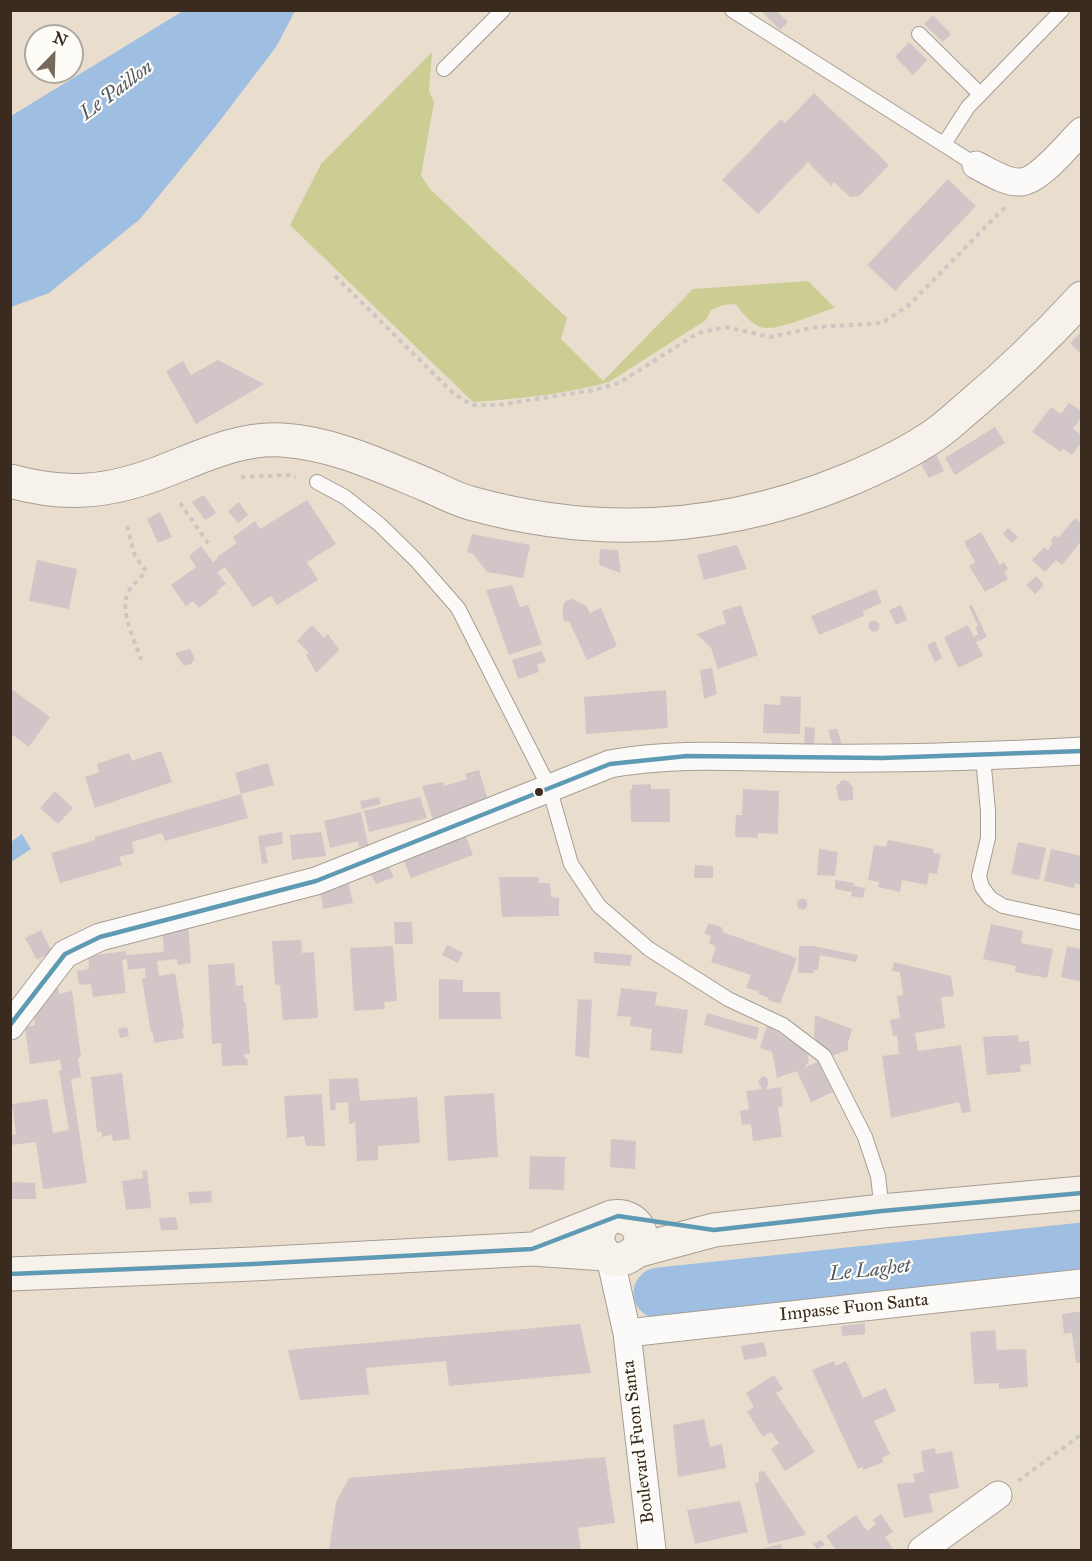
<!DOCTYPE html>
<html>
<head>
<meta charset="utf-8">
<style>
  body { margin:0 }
  #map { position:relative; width:1092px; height:1561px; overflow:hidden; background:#e9ddce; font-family:"IM FELL Great Primer",serif }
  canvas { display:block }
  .frame { position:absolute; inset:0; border:12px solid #3b2a1e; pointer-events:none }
  .north { position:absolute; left:24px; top:24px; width:60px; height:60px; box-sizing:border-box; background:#fdfcf7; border:2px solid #afa8a0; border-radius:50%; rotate:23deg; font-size:16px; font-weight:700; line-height:24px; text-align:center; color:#3b2a1e }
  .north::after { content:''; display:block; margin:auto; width:21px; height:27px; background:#78695c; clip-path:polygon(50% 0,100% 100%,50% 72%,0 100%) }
</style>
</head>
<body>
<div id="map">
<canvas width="1092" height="1561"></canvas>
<div class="frame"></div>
<div class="north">N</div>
</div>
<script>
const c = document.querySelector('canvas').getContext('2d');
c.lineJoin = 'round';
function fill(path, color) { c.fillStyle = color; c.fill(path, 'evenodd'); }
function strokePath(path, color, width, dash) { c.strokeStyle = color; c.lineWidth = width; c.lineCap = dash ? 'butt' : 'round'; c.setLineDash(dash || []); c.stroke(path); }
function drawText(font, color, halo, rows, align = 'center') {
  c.font = font + ' "IM FELL Great Primer",serif'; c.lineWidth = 4.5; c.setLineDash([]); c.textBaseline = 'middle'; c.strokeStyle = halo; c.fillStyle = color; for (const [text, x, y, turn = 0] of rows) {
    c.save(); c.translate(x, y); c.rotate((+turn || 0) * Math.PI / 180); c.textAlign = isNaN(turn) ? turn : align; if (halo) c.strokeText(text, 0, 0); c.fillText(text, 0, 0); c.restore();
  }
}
fill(new Path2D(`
  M432 52 429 91 434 102 421 175 429 188 567 318 561 339 603 381 693 289 808 281 835 308C815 313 785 329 765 328 753 327 743 313 735 304L724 305 711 310 706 320 609 382C566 394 518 399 473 402L290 225 321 164Z`), '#cbcd93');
fill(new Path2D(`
  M183 11H295L276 47 215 127 140 219 49 293 11 307V116Z
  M22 834 31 849 11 862V842Z`), '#9ebee2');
strokePath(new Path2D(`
  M659 1293 1082 1248`), '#9ebee2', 51);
fill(new Path2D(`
  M766 10H776L788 22 780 30 763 13Z
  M933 15 951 34 943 42 924 24Z
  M909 42 927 60 913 75 895 57Z
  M814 93 889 165 859 196 850 197 834 182 831 186 808 162 758 214 722 180 781 119 785 123Z
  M948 179 976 206 895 291 867 265Z
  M1082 331V355L1070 343Z
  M218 360 264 384 196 424 166 371 183 361 191 375Z
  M1069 403 1082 411V416L1073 429 1082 435V441L1072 455 1063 449 1061 452 1032 432 1051 407 1061 414Z
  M995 427 1005 443 955 475 945 458Z
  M936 454 944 471 929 478 920 462Z
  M204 495 216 513 205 520 192 502Z
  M307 500 336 544 307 562 318 580 277 605 271 596 253 607 225 567 217 572 226 584 217 591 218 593 199 608 193 601 186 606 171 585 196 567 189 556 201 546 213 562 218 558 217 557 237 543 233 537 255 521 260 529Z
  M239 502 248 515 238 523 228 511Z
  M160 512 172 537 158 543 147 519Z
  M1075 518 1082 524V540L1062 565 1056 560 1045 572 1032 560 1044 547 1048 550 1053 543 1050 541 1055 535 1058 538Z
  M1008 528 1018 537 1012 543 1003 534Z
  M981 532 1000 565 1004 562 1008 569 1004 572 1008 579 985 592 969 566 975 562 964 542Z
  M472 534 530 545 523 578 487 572 473 554 467 552Z
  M737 545 747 569 704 580 697 555Z
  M600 549 618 550 621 573 599 565Z
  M37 560 77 569 69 609 29 601Z
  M1036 576 1044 585 1035 594 1026 585Z
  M512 585 520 607 528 605 542 644 509 655 486 590Z
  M876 589 882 603 863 611 864 616 819 635 811 616Z
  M572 599 586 606 590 613 601 608 617 646 587 660 569 621 565 622 562 616 563 613V606L566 601Z
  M741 605 758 655 718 669 711 648 697 634 726 623 722 611Z
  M901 605 907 620 896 625 889 610Z
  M972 605 987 637 976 642 983 656 958 668 944 637 968 625 974 637 978 634 976 628 978 626 969 607Z
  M868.5 626a5.5 5.5 0 1 1 11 0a5.5 5.5 0 1 1-11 0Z
  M312 625 324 638 328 634 339 650 316 673 306 655 309 653 297 641Z
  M935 641 942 658 935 662 927 645Z
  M190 649 195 659 191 664 184 666 175 653Z
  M542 651 546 662 537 665 539 672 518 679 512 660Z
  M712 668 717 694 704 699 700 670Z
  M10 688 50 717 29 747 10 733Z
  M666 690 668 728 586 734 584 697Z
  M781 696 801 697 800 734 763 733 764 704 780 705Z
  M805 727 815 728 814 749 804 748Z
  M837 729 842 745 833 747 828 730Z
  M161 751 172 782 95 808 85 777 99 772 97 764 129 753 132 761Z
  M268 763 274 785 241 794 235 773Z
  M479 770 488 800 452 811V813L433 820 422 786 443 782 444 786 467 779 465 774Z
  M842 780 847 781 853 787V800L839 801 836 787Z
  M651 784V789H670V822H631L630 790 632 789V785Z
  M743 789 779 791 778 834 758 833V838L735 837 736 815H742Z
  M55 791 73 808 58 824 40 808Z
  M241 794 248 818 165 841 162 833 132 842 134 853 119 857 122 865 60 883 51 853 95 840V837Z
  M379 797 381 804 362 809 360 801Z
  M420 797 427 818 369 832 364 811Z
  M361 812 368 845 359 847 358 841 330 848 324 821Z
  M463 829 473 855 411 878 400 852Z
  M282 832 283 844 265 847 268 863 262 864 258 836Z
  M321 832 326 856 292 860 290 835Z
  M888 840 934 849 933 853 941 854 937 874 929 873 927 885 902 880 900 892 878 887 879 882 868 880 874 845 886 847Z
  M1018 842 1046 848 1039 880 1011 874Z
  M819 849 838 852 835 876 817 875Z
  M1051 849 1082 856V885L1075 883 1074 888 1044 881Z
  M385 859 394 877 376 884 371 875 355 881 352 875Z
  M695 865 713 866V878H694Z
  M347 877 353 903 323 909 320 888Z
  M499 877H539V883H550L551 897 559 898V916L502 917Z
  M835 880 854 883V886L865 888 863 898 851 896 852 892 835 889Z
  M796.5 904a5.5 5.5 0 1 1 11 0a5.5 5.5 0 1 1-11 0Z
  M394 922H412L413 944H395Z
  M709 923 723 928 722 932 797 958 780 1004 768 1000 769 998 758 994 759 991 746 988 751 975 711 962 716 947 709 943 711 936 704 933Z
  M188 924 191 963 178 965 177 959 157 961 159 976 175 973 184 1027 182 1028 184 1038 154 1043 153 1033H151L142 979 146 978 145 968 128 970 127 959 122 960 126 993 93 997 91 984 79 985 77 971 89 969 88 956 126 951V955L164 952 162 930Z
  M991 924 1023 931 1021 943 1053 949 1047 978 1015 972 1016 966 983 959Z
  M41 930 52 952 37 960 25 938Z
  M301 940 302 953 314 952 318 1018 283 1020 280 985 275 984 272 941Z
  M447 945 463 953 458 963 442 955Z
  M393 946 397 1001 384 1002 385 1009 354 1011 350 948Z
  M799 946H813L858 955 856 962 820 955 818 970H814V973H798Z
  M1067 946 1082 949V982L1061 977Z
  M594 952 632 955 630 966 594 963Z
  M894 962 951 976 954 996 941 997 945 1028 915 1033 918 1051 961 1045 971 1112 962 1113 959 1102 891 1118 882 1056 899 1054 897 1035 893 1036 890 1020 900 1018 897 996 903 995 900 972 892 971Z
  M234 963 236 986 243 985 244 1002 246 1003 250 1054H244L245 1058H247L248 1065 222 1066 221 1043 212 1044 208 965Z
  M439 979 463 980V992H500L501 1019H439Z
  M57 982 59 994 72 991 81 1057 78 1058 81 1077 71 1079 87 1183 43 1189 36 1142 10 1145V1135L16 1134 12 1104 47 1099 53 1133 69 1130 59 1071 62 1070 60 1060 30 1064 25 1027 35 1025 33 1013Z
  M621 988 657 992 655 1005 688 1010 682 1054 650 1050 652 1029 630 1026 631 1017 617 1016Z
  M578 999 592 1000 589 1058 575 1056Z
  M707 1013 759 1028 756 1040 704 1025Z
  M815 1015 852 1029 848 1043V1050L831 1056 814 1037Z
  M767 1025 807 1052 809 1061 804 1068 819 1061 833 1092 811 1102 797 1071 777 1078 772 1052 760 1048Z
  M127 1027 129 1036 120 1038 118 1029Z
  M1018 1035 1019 1042 1029 1041 1031 1064 1020 1065 1021 1072 987 1075 983 1037Z
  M122 1073 130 1139 113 1141 112 1135 102 1137 101 1131 97 1132 91 1077Z
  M763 1076 767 1078 768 1082 767 1089 781 1087 783 1106 778 1107 782 1137 753 1141 751 1124 742 1125 740 1111 749 1109 746 1091 762 1089 758 1081Z
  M358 1078 360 1101 417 1097 420 1143 378 1146V1160L357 1161 355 1123 349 1124 348 1102 335 1103 336 1110H330L329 1079Z
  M494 1093 498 1157 448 1161 444 1096Z
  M322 1094 325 1146H306L304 1136 287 1138 284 1096Z
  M611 1139 636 1141 635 1169 610 1167Z
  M530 1156 565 1157 564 1190 529 1189Z
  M142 1171H147L151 1208 126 1210 122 1181 143 1178Z
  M10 1182 35 1183 36 1199H10Z
  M211 1191 212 1202 190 1204 188 1192Z
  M176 1217 178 1230H161L159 1218Z
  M1077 1312H1082V1363H1076L1072 1333 1064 1334 1062 1314Z
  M865 1323V1334L842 1336 841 1326Z
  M580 1324 591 1373 449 1386 446 1361 366 1368 369 1394 327 1398 300 1400 288 1350Z
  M995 1330 997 1350 1026 1349 1028 1387 999 1389V1383L974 1384 970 1332Z
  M764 1342 767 1356 744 1360 741 1346Z
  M834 1361 836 1366 846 1361 863 1398 886 1388 896 1411 874 1421 890 1454 882 1458 884 1462 863 1470V1467L858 1469 812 1370Z
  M774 1375 783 1389 776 1393 815 1452 785 1471 771 1449 779 1443 771 1432 763 1437 747 1412 754 1407 746 1393Z
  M704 1419 710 1447 722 1444 726 1468 678 1477 673 1425Z
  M935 1448 936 1454 952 1451 959 1488 929 1494 933 1512 904 1518 897 1484 915 1482 913 1474 924 1472 921 1451Z
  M605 1457 615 1523 578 1528 581 1550H329L336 1502 349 1478Z
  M764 1471 804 1531 806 1535 768 1544 755 1483 759 1482V1472Z
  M740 1501 748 1532 695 1544 687 1510Z
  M881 1514 893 1532 885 1537 894 1550H849L847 1548 843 1550H836L826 1536 856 1515 867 1531 876 1524 873 1520Z
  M821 1540 825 1545 817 1549 813 1544Z
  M781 1544 783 1550H757Z`), '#d2c5c7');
const lane = new Path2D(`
  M732 10 976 165
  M919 34 980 94
  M444 69 503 10
  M944 144 968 107 1062 10
  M317 482 345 497 379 524 416 560 458 608 549 787 571 864 599 906 649 949 728 999 783 1025 824 1056 865 1137 878 1176 882 1211
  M983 757 988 811V838L979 876 982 887 990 898 1003 906 1082 923`);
const street = new Path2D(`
  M976 165C988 171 1006 183 1020 182 1039 182 1068 144 1082 131
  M10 1026 65 954 100 937 316 881 610 764C678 751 747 758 816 758 904 759 993 756 1082 751
  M610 1257 627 1333 652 1550
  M627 1333 1082 1283
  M922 1550 998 1495`);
const secondary = new Path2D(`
  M10 481C65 496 106 493 159 473 199 458 239 437 282 440 333 443 381 466 427 485 441 491 455 499 470 503 599 539 725 531 848 480 879 467 909 453 936 434 949 425 960 414 972 404 1011 371 1047 336 1082 298
  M542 1245 612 1217C637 1212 652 1242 631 1255 608 1271 586 1241 606 1220
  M636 1251 714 1230 882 1211 1082 1193
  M10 1274 253 1264 532 1249 605 1254`);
strokePath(lane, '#a69e94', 16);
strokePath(street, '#a69e94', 29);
strokePath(secondary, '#a69e94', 35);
strokePath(new Path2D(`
  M335 276 454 394 472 405H498L594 390 619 383 698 333 726 327 770 337 816 327 882 323 908 306 1006 206
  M241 477 289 475 296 477
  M180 503 208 543
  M127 526 135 556 146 571C141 577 135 583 130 589 117 609 135 639 141 660
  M1018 1481 1082 1434`), '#cbc7c3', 4, [4.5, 4.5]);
strokePath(lane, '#fcfaf8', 14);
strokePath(street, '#fcfaf8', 27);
strokePath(secondary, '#f6f1ea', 33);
strokePath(new Path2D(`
  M10 1025 65 954 100 937 316 881 610 764 687 756 882 758 1082 751
  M10 1274 253 1264 532 1249 618 1216 714 1230 882 1211 1082 1193`), '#5e9ab3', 4.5);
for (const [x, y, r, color] of [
  [539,792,5,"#3b2a1e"]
]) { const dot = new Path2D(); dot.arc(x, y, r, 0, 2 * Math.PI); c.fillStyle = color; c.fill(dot); strokePath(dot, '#fdfcf7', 2); }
drawText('18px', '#3b2a1e', '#fdfcf7', [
  ["Impasse Fuon Santa",854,1308,-6],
  ["Boulevard Fuon Santa",639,1442,-97]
]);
drawText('italic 20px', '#525966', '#fdfcf7', [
  ["Le Paillon",117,91,-37],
  ["Le Laghet",870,1271,-6]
]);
</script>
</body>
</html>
